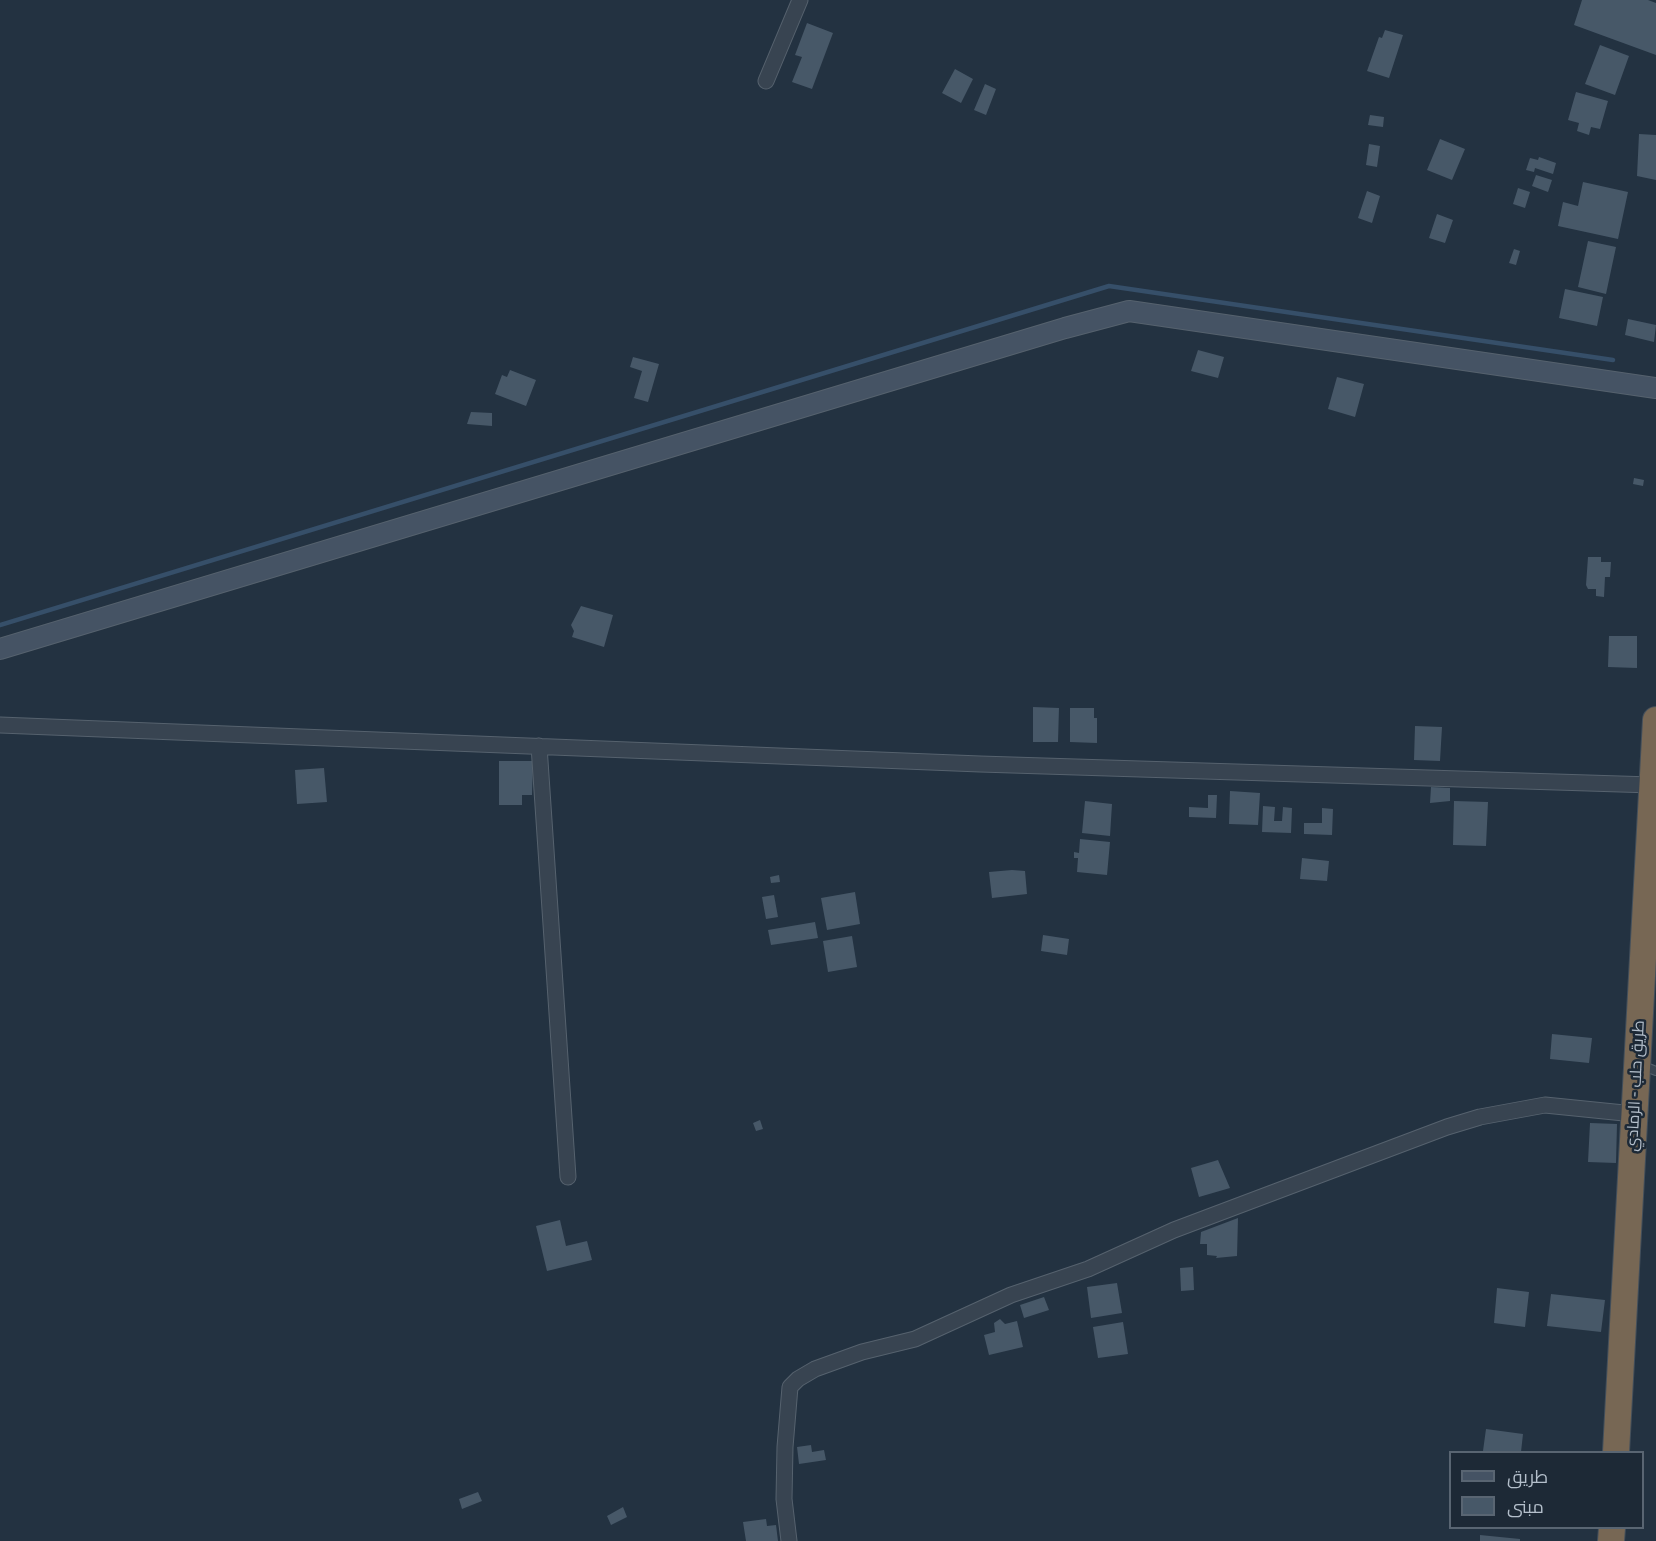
<!DOCTYPE html>
<html>
<head>
<meta charset="utf-8">
<style>
  body { margin:0 }
  #map { position:relative; width:1656px; height:1541px; overflow:hidden; background:#233241; font-family:"Fira Sans Condensed",Cairo,sans-serif }
  canvas { display:block }
  .legend { position:absolute; left:1449px; top:1451px; width:195px; height:78px; box-sizing:border-box; background:#1d2936; border:2px solid #596572; margin:0; padding:8px 10px; list-style:none; font-size:18px; color:#b4bfcb }
  .legend li { display:flex; align-items:center; gap:12px; height:30px }
  .legend b { width:30px; border:2px solid #596572 }
</style>
</head>
<body>
<div id="map">
<canvas width="1656" height="1541"></canvas>
<ul class="legend">
<li><b style="height:8px;background:#455364"></b>طريق</li>
<li><b style="height:16px;background:#475868"></b>مبنى</li>
</ul>
</div>
<script>
const c = document.querySelector('canvas').getContext('2d');
c.lineJoin = 'round';
function strokePath(path, color, width, dash) { c.strokeStyle = color; c.lineWidth = width; c.lineCap = dash ? 'butt' : 'round'; c.setLineDash(dash || []); c.stroke(path); }
function fill(path, color) { c.fillStyle = color; c.fill(path, 'evenodd'); }
function drawText(font, color, halo, rows, align = 'center') {
  c.font = font + ' "Fira Sans Condensed",Cairo,sans-serif'; c.lineWidth = 5; c.setLineDash([]); c.textBaseline = 'middle'; c.strokeStyle = halo; c.fillStyle = color; for (const [text, x, y, turn = 0] of rows) {
    c.save(); c.translate(x, y); c.rotate((+turn || 0) * Math.PI / 180); c.textAlign = isNaN(turn) ? turn : align; if (halo) c.strokeText(text, 0, 0); c.fillText(text, 0, 0); c.restore();
  }
}
strokePath(new Path2D(`
  M0 625 1109 286 1613 360`), '#364f69', 4.5);
fill(new Path2D(`
  M1582 0H1648L1656 3V55L1574 25Z
  M807 23 833 33 812 89 792 82 802 57 795 55Z
  M1385 30 1403 35 1389 78 1367 71 1379 37 1382 38Z
  M1600 45 1629 56 1615 95 1585 84Z
  M955 69 973 79 961 103 942 93Z
  M985 84 996 89 986 115 974 110Z
  M1576 92 1608 101 1600 129 1591 127 1589 135 1577 131 1579 123 1568 120Z
  M1370 115 1384 117 1383 127 1368 125Z
  M1639 134 1656 135V180L1637 176Z
  M1440 139 1465 149 1452 180 1427 170Z
  M1369 144 1380 146 1377 167 1366 165Z
  M1539 157 1556 163 1553 174 1535 168 1534 172 1526 170 1530 158 1538 160Z
  M1536 175 1552 180 1548 192 1532 186Z
  M1583 182 1628 192 1618 239 1558 226 1563 202 1578 206Z
  M1518 188 1530 192 1525 208 1513 204Z
  M1367 191 1380 196 1372 223 1358 218Z
  M1437 214 1453 220 1445 243 1429 238Z
  M1588 241 1616 247 1606 294 1578 287Z
  M1514 249 1520 251 1516 265 1509 263Z
  M1565 289 1603 297 1597 326 1559 318Z
  M1628 319 1656 325 1654 342 1625 335Z
  M1198 350 1224 357 1218 378 1191 371Z
  M633 357 659 364 648 402 634 398 642 371 630 367Z
  M510 370 536 380 526 406 495 394 502 375 507 377Z
  M1337 377 1364 384 1355 417 1328 409Z
  M471 412 492 413V426L467 424Z
  M1634 478 1644 480 1643 486 1633 484Z
  M1588 557H1601V562H1611L1610 577H1605L1604 597 1596 596V589H1588L1586 585Z
  M581 606 613 615 604 647 572 637 574 631 571 625Z
  M1609 636H1637V668L1608 667Z
  M1033 707 1059 708 1058 742H1033Z
  M1070 708H1094V718H1097V743L1070 742Z
  M1415 726 1442 727 1440 761 1414 760Z
  M499 761H533L532 795H522V805H499Z
  M324 768 327 802 297 804 295 770Z
  M1431 787 1450 788V801L1430 803Z
  M1230 791 1260 793 1258 825 1229 824Z
  M1208 795H1217L1216 818 1189 817V807L1208 808Z
  M1085 801 1112 804 1110 836 1082 833Z
  M1454 801 1488 802 1486 846 1453 845Z
  M1263 806 1275 807 1274 821H1282L1283 807 1292 808 1291 833 1262 832Z
  M1322 808 1333 809 1332 835 1304 834V823H1322Z
  M1080 839 1110 842 1107 875 1077 872 1078 858H1074V852L1079 853Z
  M1302 858 1329 861 1327 881 1300 879Z
  M1012 870 1025 871 1027 894 992 898 989 872Z
  M779 875 780 882 771 883 770 877Z
  M855 892 860 924 827 930 821 898Z
  M774 895 778 917 766 919 762 897Z
  M815 922 818 938 771 945 768 930Z
  M1043 935 1069 939 1067 955 1041 951Z
  M852 936 857 967 828 972 823 941Z
  M1552 1034 1592 1038 1589 1063 1550 1059Z
  M760 1120 763 1129 756 1131 753 1123Z
  M1590 1123 1617 1124 1616 1163 1588 1162Z
  M1218 1160 1230 1188 1199 1197 1191 1168Z
  M1238 1218 1237 1256 1216 1258 1217 1256 1207 1255V1244H1200L1201 1232Z
  M560 1220 566 1246 587 1241 592 1260 547 1271 536 1226Z
  M1193 1267 1194 1290 1181 1291 1180 1268Z
  M1117 1283 1122 1313 1091 1318 1087 1287Z
  M1497 1288 1529 1292 1525 1327 1494 1323Z
  M1551 1294 1605 1300 1601 1332 1547 1326Z
  M1044 1297 1049 1310 1024 1318 1020 1305Z
  M1000 1319 1005 1324 1017 1321 1023 1347 989 1355 984 1335 995 1332 994 1323Z
  M1123 1322 1128 1354 1098 1358 1093 1327Z
  M1486 1429 1523 1434 1521 1452 1483 1451Z
  M811 1445 812 1452 824 1450 826 1460 799 1464 797 1447Z
  M478 1492 482 1501 462 1509 459 1499Z
  M623 1507 627 1517 611 1525 607 1516Z
  M766 1519 767 1526 776 1525 778 1541H746L743 1522Z
  M1480 1535 1520 1539V1541H1480Z`), '#475868');
const lane = new Path2D(`
  M1641 1065 1656 1071`);
const street = new Path2D(`
  M766 81 800 0
  M0 725 980 764 1652 785
  M539 746 568 1177
  M789 1541 784 1499 785 1447 790 1387 798 1379 815 1369 862 1352 915 1339 1011 1295 1088 1269 1174 1230 1447 1127 1480 1117 1545 1105 1634 1114`);
const secondary = new Path2D(`
  M0 649 1065 328 1129 311 1656 388`);
const highway = new Path2D(`
  M1616 1452 1656 720
  M1611 1541 1612 1528`);
strokePath(lane, '#56626e', 10);
strokePath(street, '#56626e', 17);
strokePath(secondary, '#56626e', 22);
strokePath(highway, '#434f5b', 28);
strokePath(lane, '#384451', 8);
strokePath(street, '#384451', 15);
strokePath(secondary, '#455364', 20);
strokePath(highway, '#776754', 26);
drawText('16px', '#b4bfcb', '#1d2936', [
  ["طريق حلب - الرمادي",1636,1086,-87]
]);
</script>
</body>
</html>
